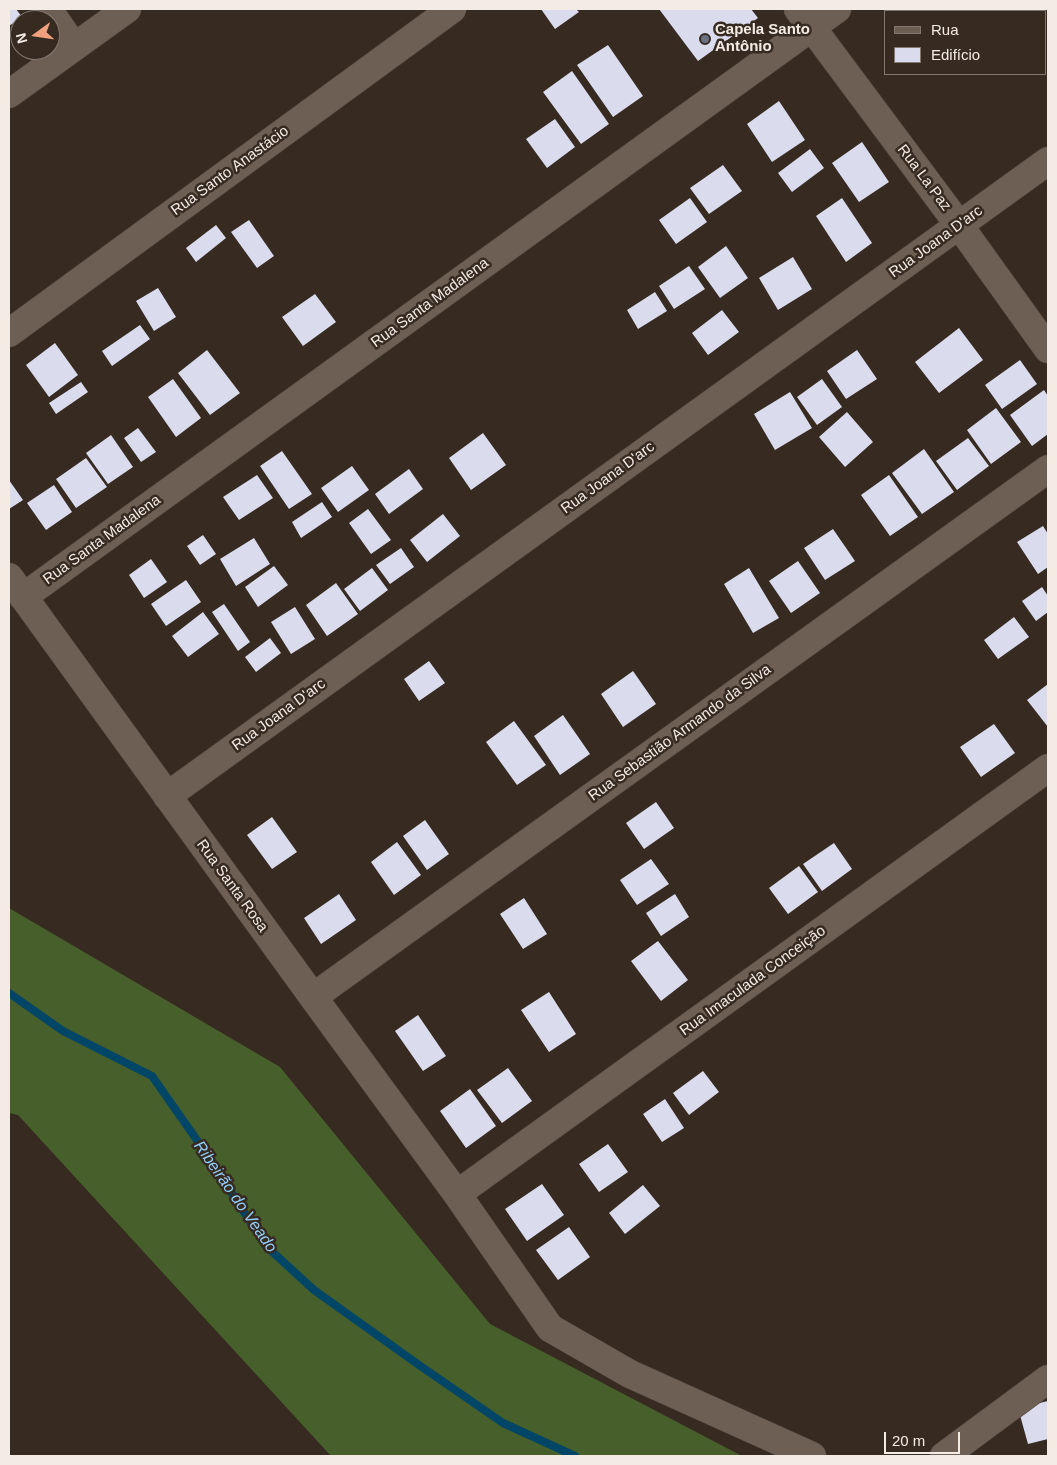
<!DOCTYPE html>
<html>
<head>
<meta charset="utf-8">
<style>
  body { margin:0 }
  #map { position:relative; width:1057px; height:1465px; overflow:hidden; background:#372a21; font-family:Arial,sans-serif }
  canvas { display:block }
  .frame { position:absolute; inset:0; border:10px solid #f4ebe5; pointer-events:none }
  .legend { position:absolute; left:884px; top:10px; width:162px; height:65px; box-sizing:border-box; background:#372a21; border:1px solid #83776f; margin:0; padding:6px 9px; list-style:none; font-size:15px; color:#f4ebe5 }
  .legend li { display:flex; align-items:center; gap:10px; height:25px }
  .legend b { width:25px; border:1px solid #83776f }
  .north { position:absolute; left:10px; top:10px; width:50px; height:50px; box-sizing:border-box; background:#372a21; border:1px solid #83776f; border-radius:50%; rotate:256deg; font-size:14px; font-weight:700; line-height:20px; text-align:center; color:#f4ebe5 }
  .north::after { content:''; display:block; margin:auto; width:18px; height:22px; background:#f1a17d; clip-path:polygon(50% 0,100% 100%,50% 72%,0 100%) }
  .scale { position:absolute; left:884px; top:1432px; width:76px; height:22px; box-sizing:border-box; border:2px solid #f4ebe5; border-top:0; padding-left:6px; font-size:15px; line-height:18px; white-space:nowrap; color:#f4ebe5; -webkit-text-stroke:4px #372a21; paint-order:stroke }
</style>
</head>
<body>
<div id="map">
<canvas width="1057" height="1465"></canvas>
<div class="frame"></div>
<ul class="legend">
<li><b style="height:6px;background:#6d5f54"></b>Rua</li>
<li><b style="height:14px;background:#dadcee"></b>Edifício</li>
</ul>
<div class="north">N</div>
<div class="scale">20 m</div>
</div>
<script>
const c = document.querySelector('canvas').getContext('2d');
c.lineJoin = 'round';
function fill(path, color) { c.fillStyle = color; c.fill(path, 'evenodd'); }
function strokePath(path, color, width, dash) { c.strokeStyle = color; c.lineWidth = width; c.lineCap = dash ? 'butt' : 'round'; c.setLineDash(dash || []); c.stroke(path); }
function drawText(font, color, halo, rows, align = 'center') {
  c.font = font + ' Arial,sans-serif'; c.lineWidth = 5; c.setLineDash([]); c.textBaseline = 'middle'; c.strokeStyle = halo; c.fillStyle = color; for (const [text, x, y, turn = 0] of rows) {
    c.save(); c.translate(x, y); c.rotate((+turn || 0) * Math.PI / 180); c.textAlign = isNaN(turn) ? turn : align; if (halo) c.strokeText(text, 0, 0); c.fillText(text, 0, 0); c.restore();
  }
}
fill(new Path2D(`
  M9 908 280 1067 490 1324 742 1456H331L18 1115 9 1113Z`), '#465f2b');
strokePath(new Path2D(`
  M9 993 63 1031 152 1076 199 1143 266 1246 314 1290 419 1365 503 1423 575 1456`), '#014567', 8);
fill(new Path2D(`
  M9 9H16L22 17 9 26Z
  M541 9H576L579 12 555 29Z
  M659 9H751L758 18 698 61Z
  M1012 9H1044L1040 11H1009Z
  M608 45 643 96 613 117 577 65Z
  M572 71 609 124 581 144 543 92Z
  M779 101 805 140 772 162 747 124Z
  M555 119 575 147 547 168 526 139Z
  M862 142 889 182 859 202 832 163Z
  M810 149 824 168 792 192 778 173Z
  M723 165 742 191 709 214 690 188Z
  M690 198 707 222 676 244 659 220Z
  M842 198 872 243 846 262 816 216Z
  M249 220 274 256 257 268 231 232Z
  M216 225 226 238 196 262 186 248Z
  M726 246 748 278 720 298 698 267Z
  M793 257 812 289 778 310 759 278Z
  M689 266 705 289 674 309 659 286Z
  M158 288 176 317 154 331 136 301Z
  M655 292 667 311 638 329 627 310Z
  M315 294 336 322 303 346 282 317Z
  M722 310 739 332 708 355 692 333Z
  M140 325 150 339 112 366 102 351Z
  M959 328 983 360 939 393 915 362Z
  M55 343 78 375 49 397 26 365Z
  M207 350 240 393 210 415 178 373Z
  M857 350 877 379 846 399 827 371Z
  M1020 360 1037 384 1002 409 985 385Z
  M173 379 201 418 176 437 148 397Z
  M822 379 842 407 817 425 797 397Z
  M81 382 88 392 56 414 49 403Z
  M1044 390 1048 396V434L1032 446 1010 415Z
  M790 392 812 428 775 450 754 414Z
  M996 408 1021 442 991 464 967 430Z
  M847 412 873 442 845 467 819 437Z
  M138 428 156 452 141 462 124 438Z
  M483 433 506 465 471 490 449 458Z
  M111 435 133 467 108 484 86 453Z
  M968 438 989 466 957 490 936 461Z
  M924 449 954 492 922 514 892 473Z
  M282 451 312 494 289 509 260 466Z
  M86 458 107 487 76 508 56 479Z
  M352 466 369 490 338 512 321 488Z
  M409 469 423 489 389 514 375 494Z
  M257 475 273 498 239 520 223 497Z
  M889 475 918 517 890 536 861 495Z
  M9 480 23 500 9 509Z
  M54 485 72 512 46 530 27 503Z
  M322 502 332 517 301 538 292 522Z
  M368 509 391 540 371 554 349 523Z
  M443 514 460 536 427 562 410 540Z
  M1043 526 1048 534V567L1038 574 1017 542Z
  M833 529 855 561 825 580 804 548Z
  M203 535 216 554 200 565 187 546Z
  M254 538 270 564 236 586 220 559Z
  M401 548 414 567 390 584 376 565Z
  M151 559 167 582 144 598 129 575Z
  M798 561 820 593 791 613 769 581Z
  M274 566 288 585 258 607 245 587Z
  M372 568 388 590 360 611 344 589Z
  M749 568 779 618 753 633 724 584Z
  M186 580 201 602 166 626 151 604Z
  M336 583 358 614 327 636 306 605Z
  M1042 587 1048 596V612L1036 621 1022 601Z
  M224 604 250 642 238 651 212 612Z
  M295 607 315 639 291 654 271 622Z
  M203 612 219 634 188 657 172 636Z
  M1014 617 1029 637 998 659 984 640Z
  M270 638 281 653 256 672 245 657Z
  M429 661 445 683 419 701 404 679Z
  M633 671 656 704 623 727 601 694Z
  M1048 684V727L1027 700Z
  M563 715 590 754 560 775 534 736Z
  M514 721 546 765 517 785 486 742Z
  M994 724 1015 753 981 777 960 747Z
  M656 802 674 828 644 849 626 823Z
  M272 817 297 852 272 869 247 835Z
  M425 820 449 854 427 870 403 836Z
  M397 842 421 875 394 895 371 862Z
  M834 843 852 869 822 891 803 864Z
  M651 859 669 884 637 905 620 880Z
  M799 866 818 892 788 914 769 888Z
  M339 894 356 920 321 944 304 918Z
  M675 894 689 917 661 936 646 913Z
  M524 898 547 934 523 949 500 914Z
  M658 941 688 980 661 1001 631 961Z
  M549 992 576 1034 549 1052 521 1010Z
  M418 1015 446 1056 423 1071 395 1031Z
  M508 1068 532 1101 502 1123 477 1090Z
  M703 1071 719 1092 689 1115 673 1093Z
  M470 1089 496 1126 466 1148 440 1111Z
  M665 1099 684 1128 662 1142 643 1114Z
  M608 1144 628 1172 599 1192 579 1164Z
  M542 1184 564 1215 527 1241 505 1209Z
  M643 1185 660 1206 625 1234 609 1213Z
  M569 1227 590 1257 558 1280 536 1250Z
  M1048 1401V1439L1028 1444 1018 1408Z`), '#dadcee');
const minor = new Path2D(`
  M48 9 74 47
  M798 9 959 225 1048 349
  M9 94 127 9
  M9 333 452 9
  M9 577 313 997 457 1194 550 1328 630 1374 812 1456
  M23 597 837 9
  M167 796 1048 161
  M313 997 1048 469
  M457 1194 1048 768
  M944 1456 1048 1379`);
strokePath(minor, '#51473f', 29);
strokePath(minor, '#6d5f54', 28);
for (const [x, y, r, color] of [
  [705,39,5,"#6b7280"]
]) { const dot = new Path2D(); dot.arc(x, y, r, 0, 2 * Math.PI); c.fillStyle = color; c.fill(dot); strokePath(dot, '#372a21', 2); }
drawText('bold 15px', '#f4ebe5', '#372a21', [
  ["Capela Santo",715,30],
  ["Antônio",715,47]
], 'left');
drawText('15px', '#f4ebe5', '#372a21', [
  ["Rua Santo Anastácio",230,171,-36],
  ["Rua La Paz",924,178,53],
  ["Rua Joana D'arc",936,242,-36],
  ["Rua Santa Madalena",430,303,-36],
  ["Rua Joana D'arc",608,478,-36],
  ["Rua Santa Madalena",102,540,-36],
  ["Rua Joana D'arc",279,715,-36],
  ["Rua Sebastião Armando da Silva",680,733,-36],
  ["Rua Santa Rosa",232,886,54],
  ["Rua Imaculada Conceição",753,981,-36]
]);
drawText('italic 16px', '#90d0fc', '#372a21', [
  ["Ribeirão do Veado",235,1197,55]
]);
</script>
</body>
</html>
